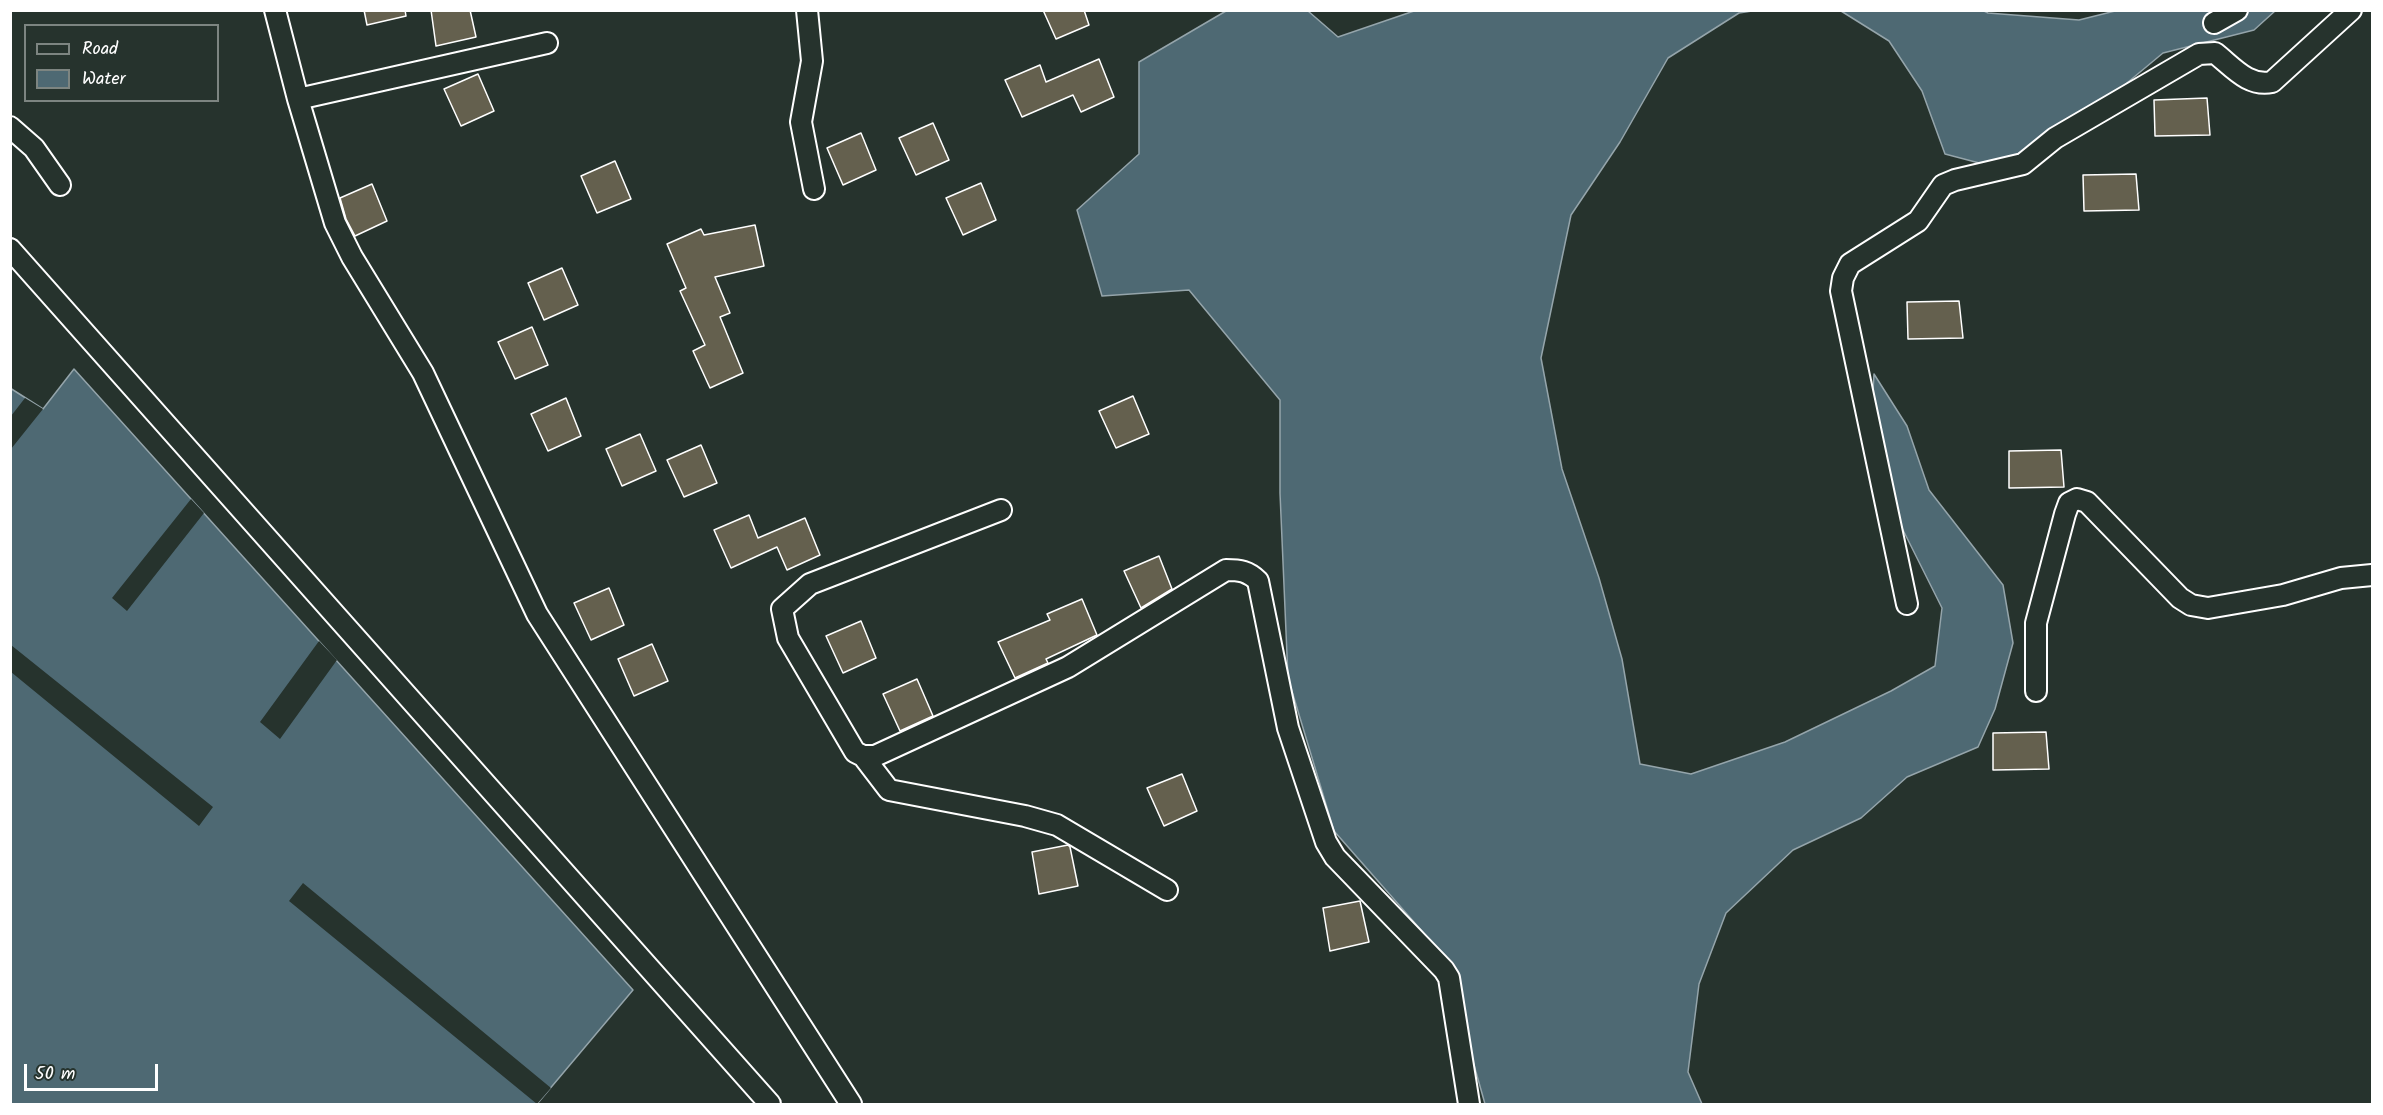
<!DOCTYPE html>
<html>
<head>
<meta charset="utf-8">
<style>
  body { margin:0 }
  #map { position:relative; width:2383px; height:1115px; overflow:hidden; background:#26332d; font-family:Kalam,sans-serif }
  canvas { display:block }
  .frame { position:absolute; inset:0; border:12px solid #fff; pointer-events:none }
  .legend { position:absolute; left:24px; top:24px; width:195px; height:78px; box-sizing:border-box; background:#26332d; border:2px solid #7d8581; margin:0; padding:8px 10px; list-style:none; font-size:18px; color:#fff }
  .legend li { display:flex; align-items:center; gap:12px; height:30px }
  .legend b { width:30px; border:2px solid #7d8581 }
  .scale { position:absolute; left:24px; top:1064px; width:134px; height:27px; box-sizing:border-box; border:3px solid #fff; border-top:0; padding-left:8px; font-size:18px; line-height:21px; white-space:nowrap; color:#fff; -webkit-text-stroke:4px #26332d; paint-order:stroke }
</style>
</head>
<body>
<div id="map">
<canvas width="2383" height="1115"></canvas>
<div class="frame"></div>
<ul class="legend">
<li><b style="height:8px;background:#26332d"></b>Road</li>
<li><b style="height:16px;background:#4e6973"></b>Water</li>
</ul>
<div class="scale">50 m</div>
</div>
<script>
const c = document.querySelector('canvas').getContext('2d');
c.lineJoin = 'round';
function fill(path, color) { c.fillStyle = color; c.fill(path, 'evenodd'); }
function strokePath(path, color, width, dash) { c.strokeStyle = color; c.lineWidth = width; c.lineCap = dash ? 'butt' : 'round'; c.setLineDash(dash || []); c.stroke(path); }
const water = new Path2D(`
  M1982 10 1988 13 2079 20 2119 10 2275 11 2254 30 2163 53 2110 97 2054 129 2013 157 1983 164 1945 154 1922 91 1889 41 1841 11Z
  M1226 11H1308L1338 37 1414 11H1752L1739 13 1668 58 1620 142 1571 215 1541 358 1562 469 1599 578 1622 659 1640 764 1691 774 1785 742 1891 691 1935 666 1942 608 1889 502 1871 424 1874 374 1907 426 1929 490 2003 585 2013 643 1995 709 1978 747 1907 777 1861 818 1793 850 1726 913 1699 984 1688 1072 1702 1104H1485L1443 955 1334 831 1288 678 1280 493V400L1189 290 1102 296 1077 210 1139 154V62Z
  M74 369 633 990 537 1104H11L10 388 43 409Z`);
fill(water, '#4e6973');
strokePath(water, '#95a5ab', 1.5);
fill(new Path2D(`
  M25 398 43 409 11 449V416Z
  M191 499 204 513 127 611 112 598Z
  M319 641 337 660 280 739 260 722Z
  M11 645 213 807 199 826 11 672Z
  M303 883 551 1088 537 1104 289 901Z`), '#26332d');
const building = new Path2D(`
  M364 10H405L406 16 367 25Z
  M431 10H470L476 37 436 46Z
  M1043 10H1084L1089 25 1056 39Z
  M1099 59 1114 97 1081 112 1073 95 1022 117 1005 80 1040 65 1046 82Z
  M478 74 494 111 461 126 444 89Z
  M2207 98 2210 135 2155 136 2154 100Z
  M933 123 949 160 916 175 899 138Z
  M861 133 876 170 843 185 827 148Z
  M615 161 631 199 597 213 581 176Z
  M2136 174 2139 210 2084 211 2083 175Z
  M981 183 996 220 963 235 946 198Z
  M372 184 387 221 355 236 346 219 340 198Z
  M755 225 764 266 715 277 730 313 720 317 743 373 710 388 693 351 705 345 680 291 686 288 667 244 701 229 704 235Z
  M562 268 578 305 544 320 528 283Z
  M1959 301 1963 338 1908 339 1907 302Z
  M532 327 548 365 515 379 498 342Z
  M1133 396 1149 434 1116 448 1099 411Z
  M566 398 581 436 548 451 531 414Z
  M640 434 656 471 622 486 606 449Z
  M701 445 717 483 684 497 667 460Z
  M2061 450 2064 487 2009 488V451Z
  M749 515 758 538 805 518 820 555 787 570 777 547 731 568 714 530Z
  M1159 556 1172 589 1141 608 1124 571Z
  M609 588 624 625 591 640 574 603Z
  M1082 599 1097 635 1046 659 1048 663 1015 678 998 642 1050 620 1047 614Z
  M861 621 876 658 843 673 826 636Z
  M652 644 668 681 634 696 618 659Z
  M917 679 933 716 900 731 883 694Z
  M2046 732 2049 769 1993 770V733Z
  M1182 774 1197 811 1164 826 1147 788Z
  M1068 845 1070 847 1078 886 1039 894 1032 852Z
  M1360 901 1369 942 1330 951 1323 908Z`);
fill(building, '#64604e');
strokePath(building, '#fff', 1.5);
const minor = new Path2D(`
  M275 10 298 99 335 223 352 257 423 373 537 614 851 1104
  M807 10 812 61 801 122 814 189
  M2214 23 2237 10
  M298 99 547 43
  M10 127 34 148 60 185
  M10 249 770 1104
  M1001 510 810 584 782 609 788 638 855 752 863 756H875L1068 667 1226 570C1240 570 1248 571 1258 581L1288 728 1326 842 1335 857 1444 970 1449 978 1469 1104
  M1907 604 1841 291 1843 278 1850 264 1918 221 1943 185 1955 180 2023 164 2055 138 2199 54 2215 53C2233 67 2248 87 2272 82L2351 10
  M2036 691V623L2065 514 2069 503 2077 499 2087 502 2180 598 2191 605 2208 608 2283 595 2341 578 2372 575
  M863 756 889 790 1025 816 1057 825 1167 890`);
strokePath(minor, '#fff', 24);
strokePath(minor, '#26332d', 20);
</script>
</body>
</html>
